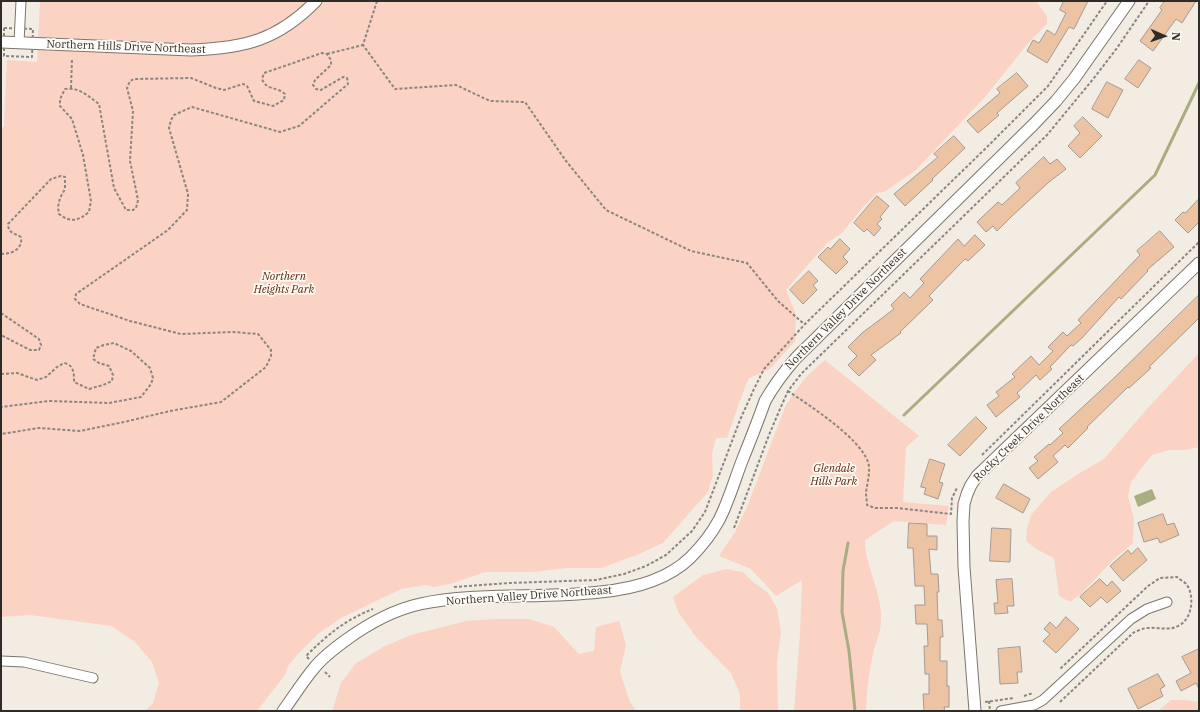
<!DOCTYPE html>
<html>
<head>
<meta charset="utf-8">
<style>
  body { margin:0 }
  #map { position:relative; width:1200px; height:712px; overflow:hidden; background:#f3ece2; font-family:"IBM Plex Serif",serif }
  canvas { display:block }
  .frame { position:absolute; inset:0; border:2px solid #2e2c28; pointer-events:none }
  .north { position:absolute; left:1144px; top:16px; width:40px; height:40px; -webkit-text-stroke:3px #fefaf4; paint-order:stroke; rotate:92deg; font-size:11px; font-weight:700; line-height:16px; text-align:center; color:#2e2c28 }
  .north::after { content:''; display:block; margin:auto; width:14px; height:18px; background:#2e2c28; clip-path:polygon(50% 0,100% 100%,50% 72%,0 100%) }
</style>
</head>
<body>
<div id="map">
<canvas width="1200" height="712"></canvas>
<div class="frame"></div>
<div class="north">N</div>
</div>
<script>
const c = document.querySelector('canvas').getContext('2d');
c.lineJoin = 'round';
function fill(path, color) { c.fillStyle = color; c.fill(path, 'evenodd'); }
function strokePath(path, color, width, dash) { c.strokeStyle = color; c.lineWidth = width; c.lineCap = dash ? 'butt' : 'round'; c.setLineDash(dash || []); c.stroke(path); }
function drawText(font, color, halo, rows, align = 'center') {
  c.font = font + ' "IBM Plex Serif",serif'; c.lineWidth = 3.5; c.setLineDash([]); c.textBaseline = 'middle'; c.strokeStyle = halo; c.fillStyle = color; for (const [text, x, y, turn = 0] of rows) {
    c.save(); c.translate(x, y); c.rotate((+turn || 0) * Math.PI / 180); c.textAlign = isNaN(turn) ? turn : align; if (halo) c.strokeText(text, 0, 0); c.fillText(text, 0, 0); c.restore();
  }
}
fill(new Path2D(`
  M40 1H1036L1047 16V24L1030 41 985 97 916 170 884 192 877 193 864 206 842 233 827 243 786 290 796 314 795 341 770 369 749 378 745 387 727 438H716L712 453 713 475 708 492 663 543 637 555 601 568H567L532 572H485L453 583 434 587 426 585 401 589 341 618 318 634 298 654 288 666 285 675 257 711H145L153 703 159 683 152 662 134 641 111 626 30 615 1 617V127H4L7 60 37 62Z
  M1199 353V447L1185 450H1169L1152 455 1131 482 1128 496 1134 519 1133 543 1113 560 1082 593 1070 602 1059 596 1054 558 1038 550 1026 541 1027 529 1031 515 1051 492 1078 474 1104 459 1146 410Z
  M825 360 919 436 906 447 903 502 949 506 946 525 894 521 865 540C865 565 880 588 881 614 881 619 881 625 880 630 879 637 875 643 874 650 869 670 867 691 866 711H794L800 634 802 580 776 596 751 569 719 556 735 532 747 507 785 407 796 390 809 374Z
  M726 569 743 572 753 582 768 593 777 608 781 632 777 662 778 711H740V694L731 673 696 637 678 612 673 597 703 575Z
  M496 619H529L554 627 579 654 594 651 596 627 619 621 626 645 620 671 629 700 636 711H332L341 683 355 664 383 647 411 635 466 621Z
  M1171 700H1184L1199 702V711H1158Z`), '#fbd3c4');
fill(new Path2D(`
  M1152 489 1156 499 1138 507 1134 496Z`), '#a8ae80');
strokePath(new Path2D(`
  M904 415 1155 175 1199 83
  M848 543 843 571 842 612 849 651 855 711`), '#a8ae80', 3);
const building = new Path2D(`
  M1064 1H1088L1074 29 1069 27 1047 63 1027 51 1033 40 1039 43 1047 30 1055 35 1066 13 1060 10Z
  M1165 1H1196L1182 23 1176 19 1153 51 1140 41 1162 10 1160 8Z
  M1139 60 1151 68 1138 88 1125 79Z
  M1017 73 1028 86 997 113 999 115 978 133 967 121 1000 93 997 89Z
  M1107 82 1123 90 1108 118 1092 109Z
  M1083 117 1102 136 1080 158 1068 146 1080 133 1074 126Z
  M954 136 965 148 932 179 933 180 905 206 894 194 938 157 934 154Z
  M1044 157 1050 164 1057 159 1066 169 1049 182 1012 216 997 231 993 226 986 232 977 222 998 202 1002 205 1020 188 1016 183Z
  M877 196 889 206 880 217 882 219 877 224 881 228 874 236 867 229 864 232 854 223Z
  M1199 199V222L1188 233 1175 220 1183 212 1185 213Z
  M1160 231 1174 247 1147 270 1148 271 1121 299 1119 297 1082 338 1073 346 1071 345 1050 367 1052 369 1040 380 1036 375 1017 393 1020 397 996 417 987 405 999 396 996 392 1015 377 1012 374 1031 356 1039 365 1053 351 1048 347 1063 332 1067 336 1081 323 1078 320 1140 255 1137 251Z
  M975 235 985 245 968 261 965 259 929 296 933 300 900 332 901 333 871 355 876 360 859 376 848 365 857 356 848 347 862 333 894 309 891 305 904 292 910 298 924 283 920 279 958 239 964 246Z
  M840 239 850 249 843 257 848 262 836 274 818 257 828 247 830 249Z
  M809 271 818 281 813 285 817 290 803 304 790 290Z
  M1199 295V318L1149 367 1151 368 1129 388 1128 387 1087 427 1088 428 1068 448 1065 445 1053 456 1058 462 1038 479 1029 468 1038 461 1034 457 1049 444 1050 445 1063 433 1059 429 1113 379Z
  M976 417 987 428 960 456 948 445Z
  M930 459 945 464 939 482 943 483 938 499 924 494 926 488 921 487Z
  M1004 484 1030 499 1023 513 996 498Z
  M1163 514 1167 525 1174 523 1179 535 1160 543 1158 538 1144 542 1138 523Z
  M909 523 927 524V536H937V550L929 549 931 574H938L939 592H937L938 620H942L943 637H940V661H947V686H949V707H944L945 711H924L923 694H929V674H925L924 646H928L927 624H916L915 605H925L924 586H915L913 548H908Z
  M992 528 1011 529 1010 562 990 561Z
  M1138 548 1147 560 1123 581 1110 566 1128 550 1131 554Z
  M1012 579 1014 606H1007L1008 613 995 614 994 603H998L996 580Z
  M1100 579 1107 586 1112 581 1121 591 1107 603 1101 597 1090 607 1080 597Z
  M1066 617 1079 629 1056 653 1043 641 1050 634 1044 629 1050 622 1056 628Z
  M1020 647 1022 672H1017L1018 683 1000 684 998 649Z
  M1199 649V689L1196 683 1181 691 1176 681 1191 673 1182 657Z
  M1158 674 1165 686 1160 689 1163 696 1138 709 1128 689Z`);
fill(building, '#ecc3a3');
strokePath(building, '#a49a93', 1);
const minor = new Path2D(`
  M19 43 21 1
  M1 661 24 662 93 678
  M1001 711 1034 705 1043 700 1131 619 1147 609 1167 602`);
const tertiary = new Path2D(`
  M1 42 191 50C245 48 278 40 316 1
  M283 711C294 696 303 681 315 667 323 657 335 648 346 640 368 624 393 610 420 604 477 592 541 599 600 592 632 589 666 581 690 558 701 547 712 533 719 520 728 503 735 479 742 461 750 441 758 421 765 401 774 385 784 372 796 358L1034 124 1056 101 1074 79 1129 1
  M975 711 964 567 963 521 964 504 967 494 971 485 977 476 1199 263`);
strokePath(minor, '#7b756c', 11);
strokePath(tertiary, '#7b756c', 13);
strokePath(new Path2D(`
  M377 1 363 45 395 89 456 85 490 101 525 102 566 161 606 210 691 251 747 263 778 301 804 324
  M4 28 33 29 32 57 4 56Z
  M327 54 363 45
  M71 88 72 59
  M1 254C12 254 23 249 21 237 14 233 8 233 8 224L51 179 61 176 65 177V189L60 198 58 207 59 214C71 223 78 221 89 212L91 201 83 155 72 119 60 106V99L65 89C79 87 88 96 99 104L114 188 126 210H133L136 208 138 200 130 161 133 111 127 88 130 81 134 79 191 78 216 88 224 90 243 84 247 86 254 101 273 106 284 100 285 94C276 86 267 91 262 79L264 73 322 53 327 54 331 60V65L315 80 313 85 316 89 321 90 343 77 347 78 348 84 299 126 280 132 192 107 174 115 171 120 169 128 188 194 187 210 168 230 76 294 75 299 80 304 130 321 181 334 233 332 258 334 271 350V356L266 367 221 402 170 411 124 422 80 431 39 428 1 434
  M1 313 39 339 41 345 39 350H30L1 335
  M1 374 17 373 37 380 46 377 57 367 64 363C74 365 74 373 74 382L89 389 103 385 112 381 113 375 109 366 99 363 93 359 96 348 104 345 114 343 131 351 150 368 153 378 151 384 141 397 109 403 49 401 1 407
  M788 391C810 406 859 437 868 462 871 471 867 483 866 493 866 497 867 501 867 505L875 508H897L951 514 952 498 957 488
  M982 455 1199 242
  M734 528 769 435 780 409 788 391 801 374 1047 135 1094 78 1117 48 1149 1
  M454 587 509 583 596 580 624 574 646 566 666 555 692 531 705 512 740 420 754 389 764 369 805 324 987 147 1048 86 1107 1
  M309 659 306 656C327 635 345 620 373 609
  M325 672 330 677
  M1024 696 1033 693
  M989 701 990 711
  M985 702 1014 698
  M1060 702 1133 633C1137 631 1143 628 1148 628 1158 627 1169 631 1178 626 1192 620 1195 597 1187 585 1185 582 1180 580 1177 577L1160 578 1148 586 1060 669`), '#8a857f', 2, [3, 2]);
strokePath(minor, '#fff', 9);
strokePath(tertiary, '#fff', 11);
drawText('11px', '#2e2c28', '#fefaf4', [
  ["Northern Hills Drive Northeast",126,47,2],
  ["Northern Valley Drive Northeast",846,309,-45],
  ["Rocky Creek Drive Northeast",1029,428,-44],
  ["Northern Valley Drive Northeast",529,596,-4]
]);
drawText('italic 11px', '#591e04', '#fefaf4', [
  ["Northern",284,277],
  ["Heights Park",284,290],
  ["Glendale",834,469],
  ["Hills Park",834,482]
]);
</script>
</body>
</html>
